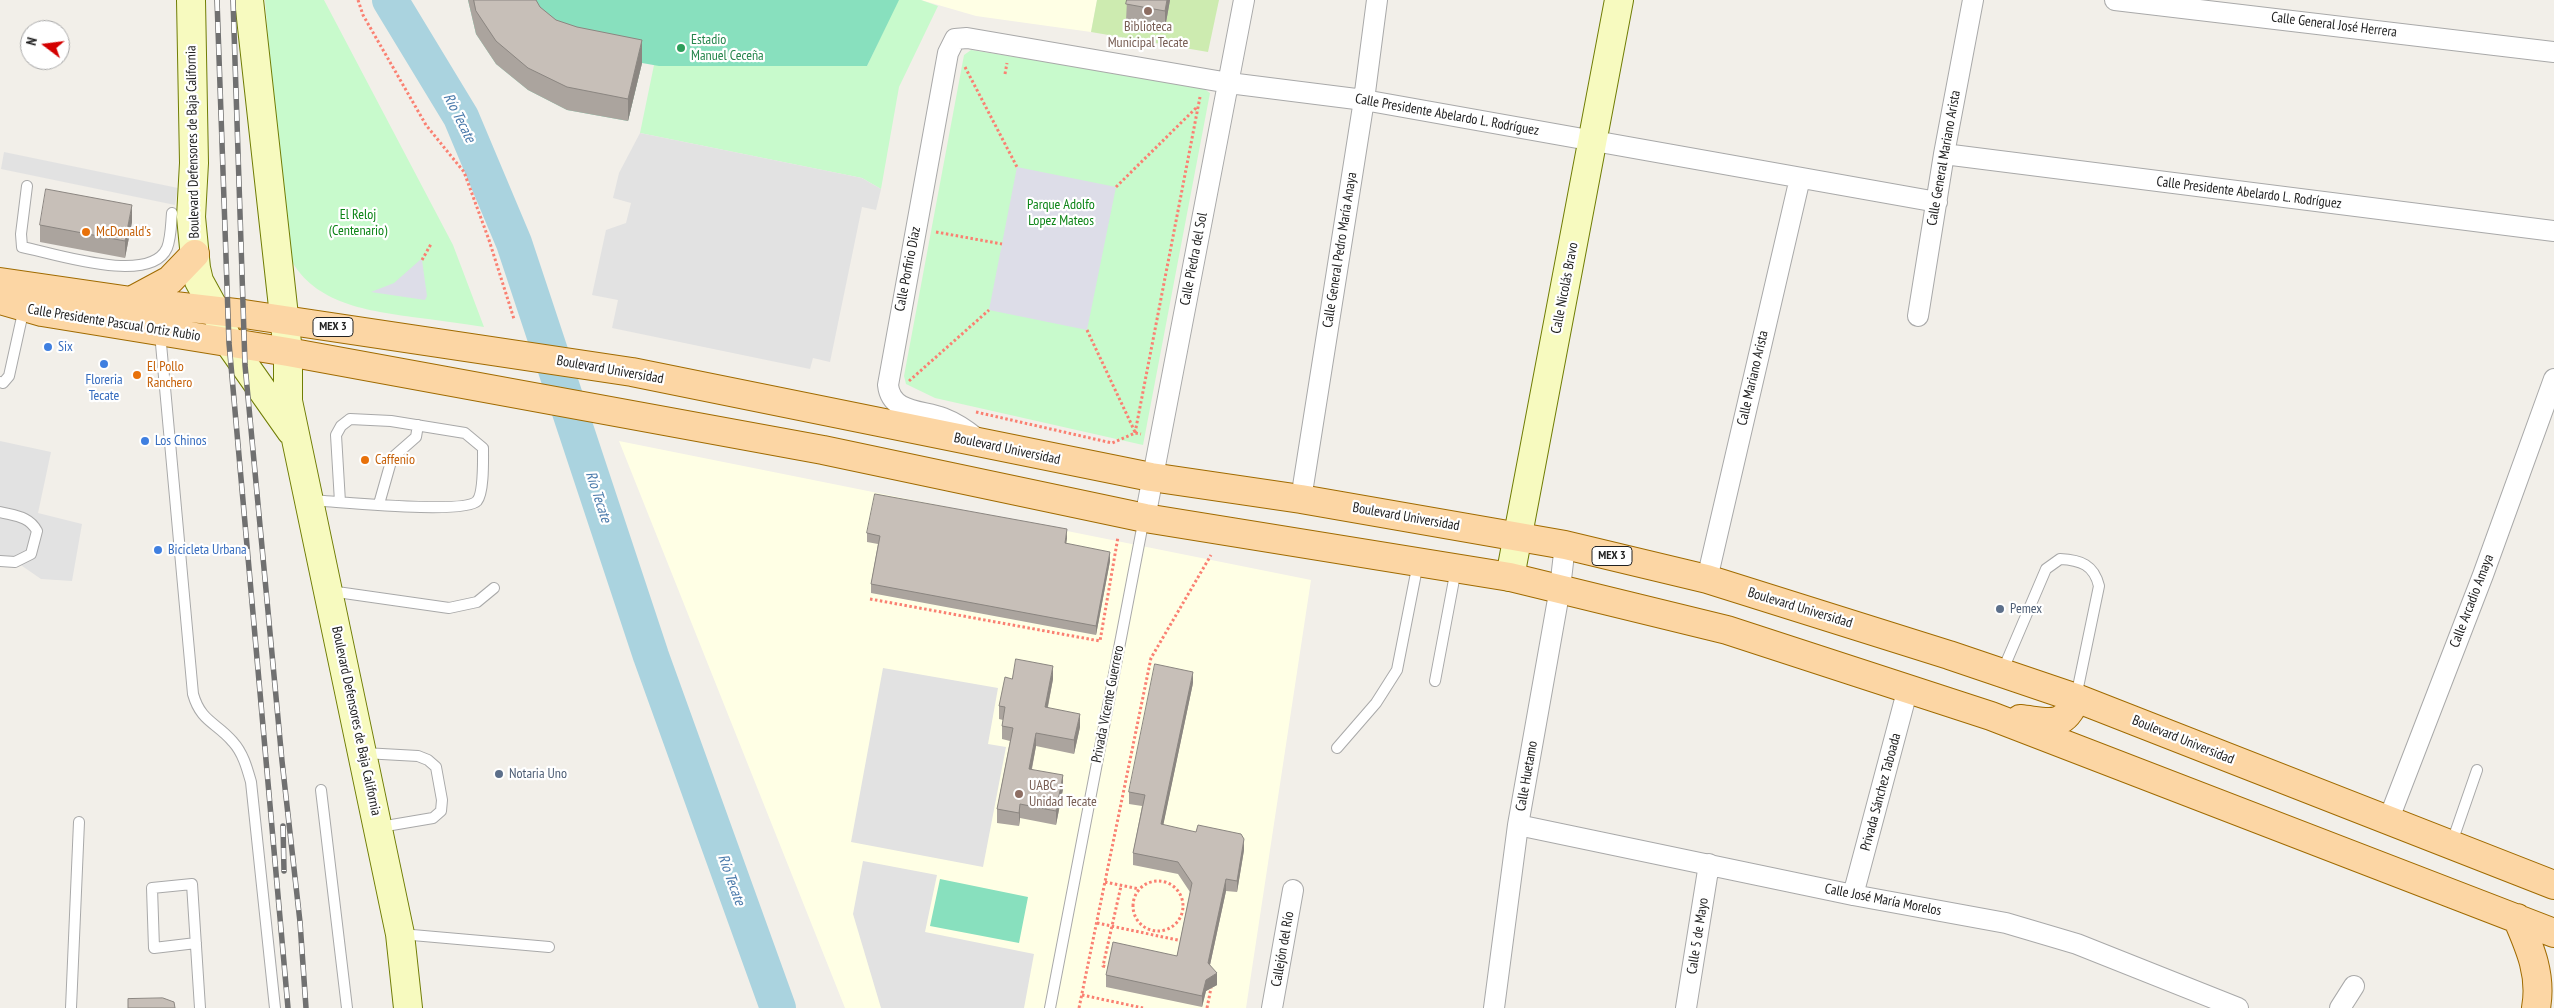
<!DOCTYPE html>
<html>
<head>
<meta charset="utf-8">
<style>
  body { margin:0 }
  #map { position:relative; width:2554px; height:1008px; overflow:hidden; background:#f2efe9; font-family:"PT Sans Narrow",sans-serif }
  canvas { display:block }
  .north { position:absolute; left:20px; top:20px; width:50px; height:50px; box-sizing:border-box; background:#fff; border:1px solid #a7a7a7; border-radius:50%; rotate:285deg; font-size:14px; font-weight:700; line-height:20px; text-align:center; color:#222 }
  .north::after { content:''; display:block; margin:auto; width:18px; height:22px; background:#d40000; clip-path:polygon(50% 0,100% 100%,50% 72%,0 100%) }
</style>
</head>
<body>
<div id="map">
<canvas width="2554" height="1008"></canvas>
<div class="north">N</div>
</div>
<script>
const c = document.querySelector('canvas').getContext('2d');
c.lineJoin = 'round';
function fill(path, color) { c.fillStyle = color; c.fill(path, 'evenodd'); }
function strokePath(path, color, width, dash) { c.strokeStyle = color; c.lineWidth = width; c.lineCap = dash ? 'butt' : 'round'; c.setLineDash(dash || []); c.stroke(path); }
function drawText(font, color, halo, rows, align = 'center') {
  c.font = font + ' "PT Sans Narrow",sans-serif'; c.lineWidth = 4.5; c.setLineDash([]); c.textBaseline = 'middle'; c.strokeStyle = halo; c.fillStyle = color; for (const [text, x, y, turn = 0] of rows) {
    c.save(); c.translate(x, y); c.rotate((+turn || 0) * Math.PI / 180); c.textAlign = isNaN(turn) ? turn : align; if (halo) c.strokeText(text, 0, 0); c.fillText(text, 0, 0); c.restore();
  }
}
fill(new Path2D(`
  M921 0H1097L1091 32 976 16Z
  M619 441 1311 580 1246 1008H845Z`), '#ffffe5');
fill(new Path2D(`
  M1097 0H1219L1208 52 1091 32Z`), '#cdebb0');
fill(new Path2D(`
  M265 0H324L453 245 484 327C460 323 436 320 412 317 364 310 311 303 288 254 285 246 284 236 283 227Z
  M898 0H921L938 6 899 87 881 189 862 178 640 133 654 65 867 66Z
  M971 50 1200 86 1210 93 1143 445 935 398 906 384 904 376 964 55Z`), '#c8facc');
fill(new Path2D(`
  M468 0H899L867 66H659L642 63 628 121 567 110 528 90 496 64 476 34Z
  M940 879 1028 897 1019 943 930 926Z`), '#88e0be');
fill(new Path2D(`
  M640 133 862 178 881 189 876 210 862 207 830 362 813 358 810 369 612 328 618 300 592 295 606 230 626 223 631 203 613 198 619 173Z
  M4 152 178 188 175 205 1 169Z
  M0 441 51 452 38 513 82 524 72 581 41 579 12 559 0 558Z
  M883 668 998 688 988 744 1006 747 983 867 851 842Z
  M863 861 937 875 925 932 1034 954 1024 1008H881L853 914Z`), '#e2e2e2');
fill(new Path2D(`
  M1017 167 1116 187 1087 330 989 310Z
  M420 260H422L427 296 425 300 371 292 394 283Z`), '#dddde8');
strokePath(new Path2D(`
  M390 0 461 117 514 243 651 656 778 1008`), '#aad3df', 36);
const lane = new Path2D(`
  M27 186 21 234 22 247C53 253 150 286 167 248 171 238 171 224 172 213
  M160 333 193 694C201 722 216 722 233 742 243 753 247 768 251 782L275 1008
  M0 382 3 383 9 376 24 308
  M309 500C335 501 464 515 477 501 484 493 483 459 483 448L465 433 391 421 350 419 341 426 336 435 340 502
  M379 504 392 458 416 437 418 425
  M0 512C15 516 29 516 37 531L31 554 15 562 0 561
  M330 591 449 608 477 602 494 588
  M2002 672 2046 569 2060 559C2081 560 2094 565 2099 586L2076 697
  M1435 681 1456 569
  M1337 748 1376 703 1397 670 1418 563
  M364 753 418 756 428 760 436 767 442 800 441 811 433 818 380 827
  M321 790 347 1008
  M2451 845 2477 770
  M401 934 549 947
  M196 943 154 948 152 888 192 884 200 1008
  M71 1008 79 822
  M1050 1008 1144 518`);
const street = new Path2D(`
  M2115 0 2554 52
  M1944 154 2554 231
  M1918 316 1944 154 1973 0
  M976 438C965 429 956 423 943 418 921 410 891 413 888 385L948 53 955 39 967 38 1229 83 1364 100 1937 202
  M1301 499 1364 100 1377 0
  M1145 518 1244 0
  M1707 579 1800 178
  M2388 821 2483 575 2554 379
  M1518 825 1853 895 2006 923 2077 944 2238 1008
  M1853 895 1908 688
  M1272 1008 1293 890
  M1494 1008 1518 825 1560 588 1565 545
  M1686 1008 1709 864
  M2340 1008 2354 986`);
const secondary = new Path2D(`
  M191 0 194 163 191 217 196 268 199 281 216 312 229 343 291 431
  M249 0 288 352V401L400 934 408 1008
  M1510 577 1619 0`);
const primary = new Path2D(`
  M0 282 131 301 244 314 632 372 1151 477 1301 499 1565 545 1707 579 1949 655 2076 698 2554 885
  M0 300 42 312 288 352 823 450 1145 518 1510 577 1727 630 1991 716 2554 933
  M131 301 170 280 195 254
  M2020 719C2049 722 2064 730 2076 698
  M2517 918C2530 948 2542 975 2536 1008`);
strokePath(lane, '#a9a9a9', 12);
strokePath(street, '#a9a9a9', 22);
strokePath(secondary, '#707d05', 30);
strokePath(primary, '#a06b00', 30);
strokePath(new Path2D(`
  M358 0 363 15 426 125 464 172 489 240 514 319
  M965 67 1017 167
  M1005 74 1007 63
  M1116 187 1197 107
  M936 232 1002 244
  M422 260 431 244
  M1087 330 1135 432
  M909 381 989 310
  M976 412 1112 443 1135 433 1141 434
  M1135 433 1200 97
  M870 599 1100 641 1118 537
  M1133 906a25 25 0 1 1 50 0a25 25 0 1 1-50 0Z
  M1105 882 1139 889
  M1097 923 1182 941
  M1110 968 1103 966 1121 886
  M1082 995 1143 1008
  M1079 1008 1151 658 1211 555
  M1207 1008 1211 988`), '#fa8072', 3, [2.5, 2.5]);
strokePath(lane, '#fff', 10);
strokePath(street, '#fff', 20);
strokePath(secondary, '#f7fabf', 28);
strokePath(primary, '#fcd6a4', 28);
const rail = new Path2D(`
  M217 0 229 343 288 1008
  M233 0 245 365 282 761 300 922 306 1008
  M283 826 284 871`);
strokePath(rail, '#707070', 5.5);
strokePath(rail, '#fff', 4, [11]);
fill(new Path2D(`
  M468 0H536L540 7 556 20 642 63 628 121 567 110 528 90 496 64 476 34Z
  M1127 0H1170L1165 28 1126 21Z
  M132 222 125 258 40 242V225Z
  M867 533 1067 538 1066 543 1110 561 1096 635 871 593V584L878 544 867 542Z
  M1012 679H1053L1048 707 1080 727 1074 754 1036 746 1032 769 1063 789 1056 825 1020 818 1019 826 997 823V809L1010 741 1002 739V726L1003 720 999 719V706Z
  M1193 683 1163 825 1244 850 1237 892 1226 891 1210 965 1217 985 1206 991 1202 1007 1106 987V975L1177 956 1190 892 1178 874 1133 865V853L1142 806 1129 804V792Z`), '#aba49e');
fill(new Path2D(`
  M1167 0H1170L1165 28V11Z
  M642 40V63L628 121V99Z
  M132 205V222L125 258V241Z
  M1067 529V538L1065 552V543Z
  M1110 552V561L1096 635V626Z
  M1053 666V679L1045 720V707Z
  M1193 672V683L1161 836V824Z
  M1080 714V727L1074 754V740Z
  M1036 733V746L1029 782V769Z
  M1063 775V789L1056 825V811Z
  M1020 804V818L1019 826V813Z
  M1244 839V850L1237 892V881Z
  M1226 879V891L1208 974V963Z
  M1217 973V985L1206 991 1202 1007V996L1206 980Z`), '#8b8681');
const building = new Path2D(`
  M474 0H536L540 7 556 20 577 27 642 40 628 99 567 87 528 68 496 41 476 11Z
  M1127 0H1167L1165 11 1126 4Z
  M46 189 132 205 125 241 40 225Z
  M875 494 1067 529 1065 543 1110 552 1096 626 871 584 880 536 867 533Z
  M1016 659 1053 666 1045 707 1080 714 1074 740 1036 733 1029 769 1063 775 1056 811 1020 804 1019 813 997 809 1013 728 1002 726 1005 707 999 706 1005 677 1012 679Z
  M1155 664 1193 672 1161 824 1196 832 1198 825 1241 834 1244 839 1237 881 1226 879 1208 963 1217 973 1206 980 1202 996 1106 975 1113 942 1177 956 1192 883 1178 862 1133 853 1145 795 1129 792Z
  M163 998 174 1002 175 1008H128V999Z`);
fill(building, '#c7bfb8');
strokePath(building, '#8b8681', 1);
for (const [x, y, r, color] of [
  [1148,11,5,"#8d6e63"],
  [681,48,5,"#2e9e5b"],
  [86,232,5,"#e8710a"],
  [48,347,5,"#3f7fe0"],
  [104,364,5,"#3f7fe0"],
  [137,375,5,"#e8710a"],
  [145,441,5,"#3f7fe0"],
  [365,460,5,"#e8710a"],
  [158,550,5,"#3f7fe0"],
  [2000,609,5,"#5c6f8a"],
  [499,774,5,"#5c6f8a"],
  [1019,794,5,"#8d6e63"]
]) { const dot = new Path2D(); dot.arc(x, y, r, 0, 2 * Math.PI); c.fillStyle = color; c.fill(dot); strokePath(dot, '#fff', 2); }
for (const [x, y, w] of [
  [333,327,40],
  [1612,556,40]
]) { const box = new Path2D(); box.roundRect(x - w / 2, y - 9.5, w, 19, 4); c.fillStyle = '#fff'; c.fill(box); strokePath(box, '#222', 1); }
drawText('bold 12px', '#222', null, [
  ["MEX 3",333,327],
  ["MEX 3",1612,556]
]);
drawText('14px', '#222', '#fff', [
  ["Calle General José Herrera",2334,25,7],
  ["Calle Presidente Abelardo L. Rodríguez",1447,115,10],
  ["Boulevard Defensores de Baja California",193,142,-91],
  ["Calle General Mariano Arista",1944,158,-80],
  ["Calle Presidente Abelardo L. Rodríguez",2249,193,7],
  ["Calle General Pedro María Anaya",1340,250,-81],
  ["Calle Piedra del Sol",1194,259,-79],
  ["Calle Porfirio Díaz",908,269,-79],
  ["Calle Nicolás Bravo",1565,288,-79],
  ["Calle Presidente Pascual Ortiz Rubio",114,323,9],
  ["Boulevard Universidad",610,370,10],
  ["Calle Mariano Arista",1753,378,-77],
  ["Boulevard Universidad",1007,449,12],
  ["Boulevard Universidad",1406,517,10],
  ["Calle Arcadio Amaya",2472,601,-69],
  ["Boulevard Universidad",1800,608,17],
  ["Privada Vicente Guerrero",1108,704,-79],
  ["Boulevard Defensores de Baja California",356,721,78],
  ["Boulevard Universidad",2183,740,22],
  ["Calle Huetamo",1527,776,-80],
  ["Privada Sánchez Taboada",1881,792,-75],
  ["Calle José María Morelos",1883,900,11],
  ["Calle 5 de Mayo",1698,936,-81],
  ["Callejón del Río",1283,949,-80]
]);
drawText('14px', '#785e54', '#fff', [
  ["Biblioteca",1148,27],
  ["Municipal Tecate",1148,43],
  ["UABC -",1029,786,"left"],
  ["Unidad Tecate",1029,802,"left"]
]);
drawText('14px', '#27864d', '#fff', [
  ["Estadio",691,40],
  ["Manuel Ceceña",691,56]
], 'left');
drawText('14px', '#0c8416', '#fff', [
  ["Parque Adolfo",1061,205],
  ["Lopez Mateos",1061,221],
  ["El Reloj",358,215],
  ["(Centenario)",358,231]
]);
drawText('14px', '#c56008', '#fff', [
  ["McDonald's",96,232],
  ["El Pollo",147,367],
  ["Ranchero",147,383],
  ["Caffenio",375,460]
], 'left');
drawText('14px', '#366cbe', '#fff', [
  ["Six",58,347],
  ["Floreria",104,380,"center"],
  ["Tecate",104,396,"center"],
  ["Los Chinos",155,441],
  ["Bicicleta Urbana",168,550]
], 'left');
drawText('14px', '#4e5e75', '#fff', [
  ["Pemex",2010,609],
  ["Notaria Uno",509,774]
], 'left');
drawText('italic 15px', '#4a7aab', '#fff', [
  ["Río Tecate",459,118,63],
  ["Río Tecate",598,497,72],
  ["Río Tecate",731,880,70]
]);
</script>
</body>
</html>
